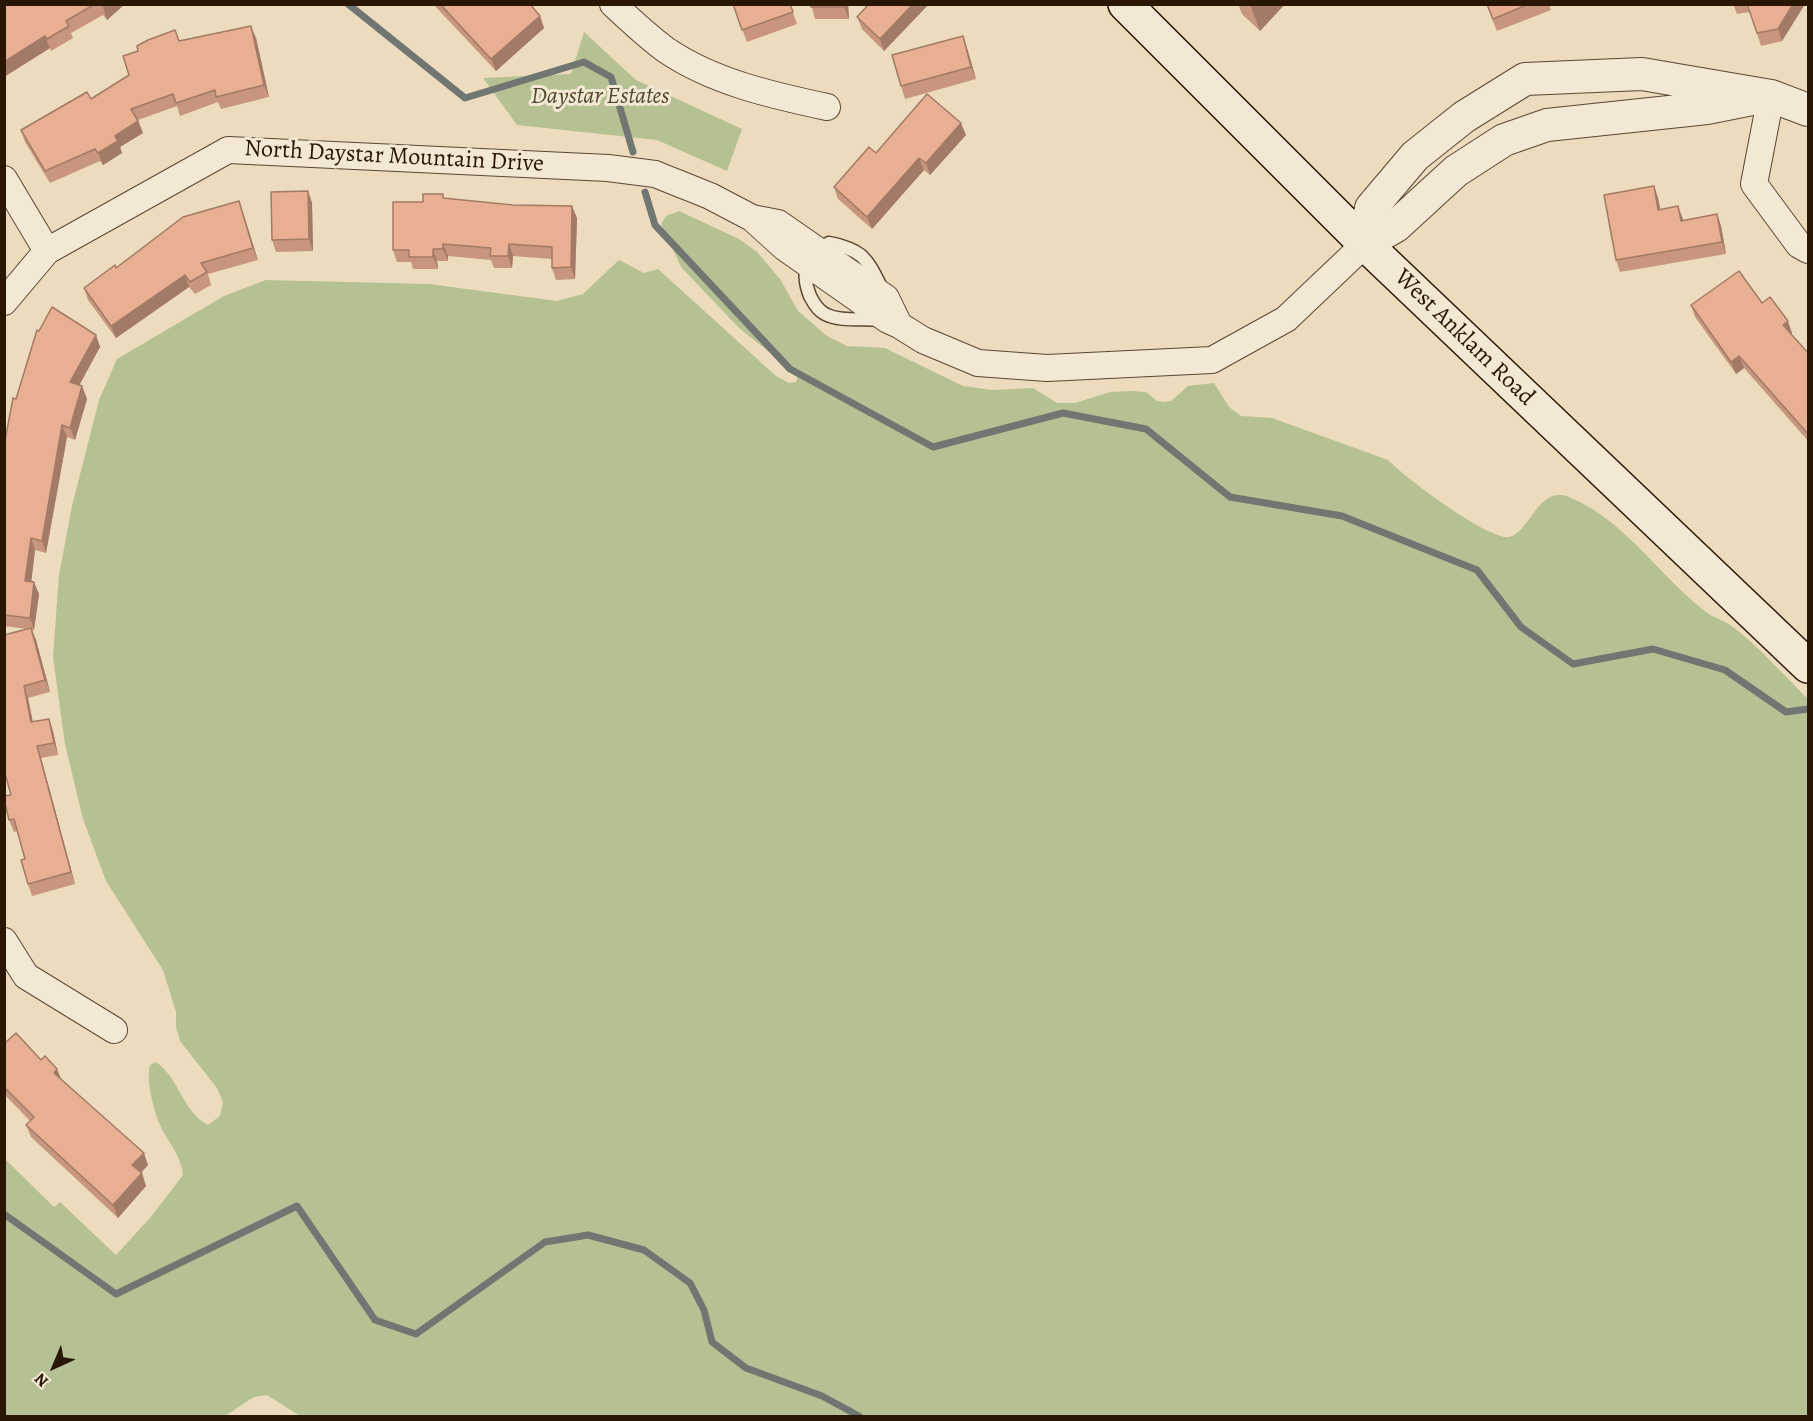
<!DOCTYPE html>
<html>
<head>
<meta charset="utf-8">
<style>
  body { margin:0 }
  #map { position:relative; width:1813px; height:1421px; overflow:hidden; background:#ecdbbd; font-family:Alegreya,serif }
  canvas { display:block }
  .frame { position:absolute; inset:0; border:6px solid #291603; pointer-events:none }
  .north { position:absolute; left:24px; top:1337px; width:60px; height:60px; -webkit-text-stroke:4px #f3e8d4; paint-order:stroke; rotate:224deg; font-size:16px; font-weight:700; line-height:24px; text-align:center; color:#291603 }
  .north::after { content:''; display:block; margin:auto; width:21px; height:27px; background:#291603; clip-path:polygon(50% 0,100% 100%,50% 72%,0 100%) }
</style>
</head>
<body>
<div id="map">
<canvas width="1813" height="1421"></canvas>
<div class="frame"></div>
<div class="north">N</div>
</div>
<script>
const c = document.querySelector('canvas').getContext('2d');
c.lineJoin = 'round';
function fill(path, color) { c.fillStyle = color; c.fill(path, 'evenodd'); }
function strokePath(path, color, width, dash) { c.strokeStyle = color; c.lineWidth = width; c.lineCap = dash ? 'butt' : 'round'; c.setLineDash(dash || []); c.stroke(path); }
function drawText(font, color, halo, rows, align = 'center') {
  c.font = font + ' Alegreya,serif'; c.lineWidth = 6; c.setLineDash([]); c.textBaseline = 'middle'; c.strokeStyle = halo; c.fillStyle = color; for (const [text, x, y, turn = 0] of rows) {
    c.save(); c.translate(x, y); c.rotate((+turn || 0) * Math.PI / 180); c.textAlign = isNaN(turn) ? turn : align; if (halo) c.strokeText(text, 0, 0); c.fillText(text, 0, 0); c.restore();
  }
}
fill(new Path2D(`
  M584 32 636 80 742 129 727 171 657 140 517 125 483 78 571 74Z
  M679 211 739 239 757 252 780 279 798 311 827 336 847 346 885 348 963 386 992 390 1033 388 1057 403H1075L1110 392 1131 391 1146 392 1157 401 1164 402 1171 401 1188 386 1214 383 1229 407 1241 416 1272 418 1388 460C1404 477 1488 540 1509 537 1530 533 1539 484 1569 497 1625 520 1659 576 1705 611 1713 618 1724 620 1733 627 1760 647 1784 676 1808 699V1416H300L267 1395 254 1397 225 1416H5V1159L54 1207 60 1202 116 1255 150 1218 183 1175C180 1152 169 1145 160 1125 153 1108 146 1082 150 1065L156 1062C180 1079 182 1111 208 1125L220 1116 223 1102 217 1088 180 1041 176 1027V1012L163 970 106 881 83 819 65 744 53 657 59 575 72 506 99 400 117 359 224 296 266 280 429 284 557 301 583 294 619 260 644 273 658 269 776 376 789 383 796 382 798 375 739 328 681 267 661 224 666 216Z`), '#b5c193');
strokePath(new Path2D(`
  M348 4 465 98 584 62 611 77 633 152
  M645 192 655 225 790 369 933 447 1063 413 1146 429 1230 497 1342 516 1477 570 1521 627 1573 664 1653 649 1725 670 1786 712 1808 709
  M4 1214 116 1294 297 1206 375 1320 416 1334 545 1242 588 1235 644 1250 690 1283 704 1310 712 1342 746 1368 822 1396 859 1416`), '#707772', 7);
const service = new Path2D(`
  M880 320C863 318 840 322 825 314 819 311 813 302 810 296 800 271 807 256 829 243 864 250 867 259 882 289`);
const minor = new Path2D(`
  M613 4C630 20 647 36 666 50 713 82 771 95 827 107
  M1771 96 1754 184 1799 245 1808 250
  M4 179 47 251
  M4 302 47 251 228 150 608 168 655 174 710 196 752 218 778 223 886 298 899 325 888 320 784 247 752 218
  M899 325 923 340 978 363 1047 368 1212 360 1286 319 1365 244
  M4 941 26 976 114 1030`);
const tertiary = new Path2D(`
  M1365 244 1371 208 1415 156 1464 117 1525 79 1642 74 1771 96 1808 110
  M1365 244 1396 226 1456 171 1504 140 1547 125 1707 108 1752 99`);
const secondary = new Path2D(`
  M1125 4 1365 244 1808 666`);
strokePath(service, '#5a4732', 15);
strokePath(minor, '#5a4732', 28);
strokePath(tertiary, '#5a4732', 34);
strokePath(secondary, '#291603', 36);
strokePath(service, '#f3e8d4', 12);
strokePath(minor, '#f3e8d4', 26);
strokePath(tertiary, '#f3e8d4', 32);
strokePath(secondary, '#f3e8d4', 33);
fill(new Path2D(`
  M4 4H125L107 20 103 15 71 33 73 38 51 51 50 48 4 77Z
  M433 4H530L540 16 544 28 496 71Z
  M733 4H790L797 24 747 42Z
  M811 4H848L849 19H815Z
  M869 4H929L884 51 862 29 857 17Z
  M1238 4H1285L1260 31 1242 14Z
  M1486 4H1549L1551 10 1497 31Z
  M1733 4H1805L1782 41 1761 46 1750 12 1737 14Z
  M256 38 269 97 221 109 218 102 180 116 177 106 138 120 143 133 120 147 122 153 103 165 100 161 50 183 25 142 21 130 91 99 129 75 179 41Z
  M967 48 976 79 905 99 901 86Z
  M966 135 930 175 924 170 872 229 838 199 834 187 876 153Z
  M1654 186 1658 198 1660 210 1683 220 1717 214 1721 226 1726 254 1620 272 1616 260Z
  M308 191 312 203 313 251 276 252 272 240Z
  M445 198 577 218 575 279 556 280 552 268V259L513 256 512 268H494L491 260 448 256V261H437L438 269H413L411 262H397L393 250 423 202Z
  M243 213 258 260 208 274 211 285 195 294 189 287 116 338 88 300 84 288 116 268Z
  M1762 303 1792 333 1791 334 1809 354V442L1744 368 1736 374 1695 317 1691 305Z
  M39 331 96 335 100 347 79 385 82 386 87 399 75 440 67 437 46 553 35 550 31 582 39 594 34 630H32L36 640 50 692 28 698 33 722 49 719 53 731 58 755 41 758 75 884 32 896 28 884 25 859 17 831 14 832 9 820 11 795 27 629 4 626V446Z
  M4 1040 6 1042 41 1060 148 1165 141 1173 146 1186 118 1218 31 1137 26 1125 30 1121 4 1094Z`), '#c8967e');
fill(new Path2D(`
  M106 4H125L107 20 103 7Z
  M844 4H848L849 19 844 7Z
  M913 4H929L884 51 880 39Z
  M1250 4H1285L1260 31Z
  M1793 4H1805L1782 41 1778 29Z
  M540 16 544 28 496 71 491 59Z
  M251 26 256 38 269 97 264 85Z
  M45 36 50 48 4 77V62Z
  M963 36 967 48 976 79 971 67Z
  M138 121 143 133 120 147 122 153 103 165 98 153 115 136Z
  M961 123 966 135 930 175 926 163Z
  M919 158 924 170 872 229 867 217Z
  M1654 186 1658 198 1663 222 1658 210Z
  M308 191 312 203 313 251 309 239Z
  M239 201 243 213 258 260 253 248Z
  M572 206 577 218 575 279 571 267Z
  M1678 206 1683 219 1685 233 1681 221Z
  M1717 214 1721 226 1726 254 1722 242Z
  M443 244 448 256V261L443 249Z
  M509 244 513 256 512 268 508 256Z
  M433 249 437 261 438 269 433 257Z
  M185 275 189 287 116 338 111 326Z
  M1788 321 1792 333 1788 337 1783 325Z
  M96 335 100 347 74 395 70 382Z
  M1739 356 1744 368 1736 374 1731 362Z
  M82 386 87 399 75 440 70 428Z
  M62 425 67 437 46 553 42 541Z
  M31 538 35 550 30 593 25 581Z
  M34 582 39 594 34 630 30 618Z
  M31 628 36 640 50 692 45 680Z
  M24 686 28 698 35 734 31 722Z
  M49 719 53 731 58 755 54 743Z
  M37 746 41 758 75 884 71 872Z
  M57 1069 62 1081 54 1073Z
  M144 1153 148 1165 136 1177 132 1165Z
  M142 1173 146 1186 118 1218 113 1205Z`), '#a27a66');
const building = new Path2D(`
  M4 4H95L66 21 69 26 47 39 45 36 4 62Z
  M440 4H530L540 16 491 59Z
  M733 4H790L793 12 742 30Z
  M811 4H844V7H811Z
  M869 4H913L880 39 857 17Z
  M1487 4H1529L1493 19Z
  M1747 4H1793L1778 29 1757 33Z
  M251 26 264 85 216 97 215 90 176 103 173 94 131 109 138 121 115 136 118 141 98 153 95 149 45 171 21 130 87 92 91 99 129 75 123 56 138 51 137 46 148 40 175 30 179 41Z
  M963 36 971 67 901 86 892 55Z
  M927 94 961 123 926 163 919 158 867 217 834 187 869 147 876 153Z
  M1654 186 1658 210 1678 206 1681 221 1717 214 1722 242 1616 260 1604 195Z
  M308 191 309 239 272 240 271 192Z
  M423 194H443V198L513 205 572 206 571 267 552 268V247L509 244 508 256H490L491 248 443 244V249H433V257H409V250H393V202H423Z
  M239 201 253 248 201 263 207 272 190 282 185 275 111 326 84 288 115 265 116 268 183 217Z
  M1739 271 1762 303 1770 297 1788 321 1783 325 1809 354V435L1739 356 1731 362 1691 305Z
  M52 307 96 335 70 382 82 386 70 428 62 425 42 541 31 538 25 581 34 582 30 618 4 615V446L13 398 16 399 37 330 39 331Z
  M31 628 45 680 24 686 31 722 49 719 54 743 37 746 71 872 28 884 21 860 25 859 14 819 9 820 4 799V796L11 795 4 770V635Z
  M16 1033 41 1060 45 1056 57 1069 54 1073 144 1153 132 1165 142 1173 113 1205 26 1125 34 1117 4 1087V1040L6 1042Z`);
fill(building, '#e8af92');
strokePath(building, '#a27a66', 1.5);
drawText('italic 24px', '#53492e', '#f3e8d4', [
  ["Daystar Estates",600,97]
]);
drawText('24px', '#291603', '#f3e8d4', [
  ["North Daystar Mountain Drive",394,157,3],
  ["West Anklam Road",1464,338,44]
]);
</script>
</body>
</html>
